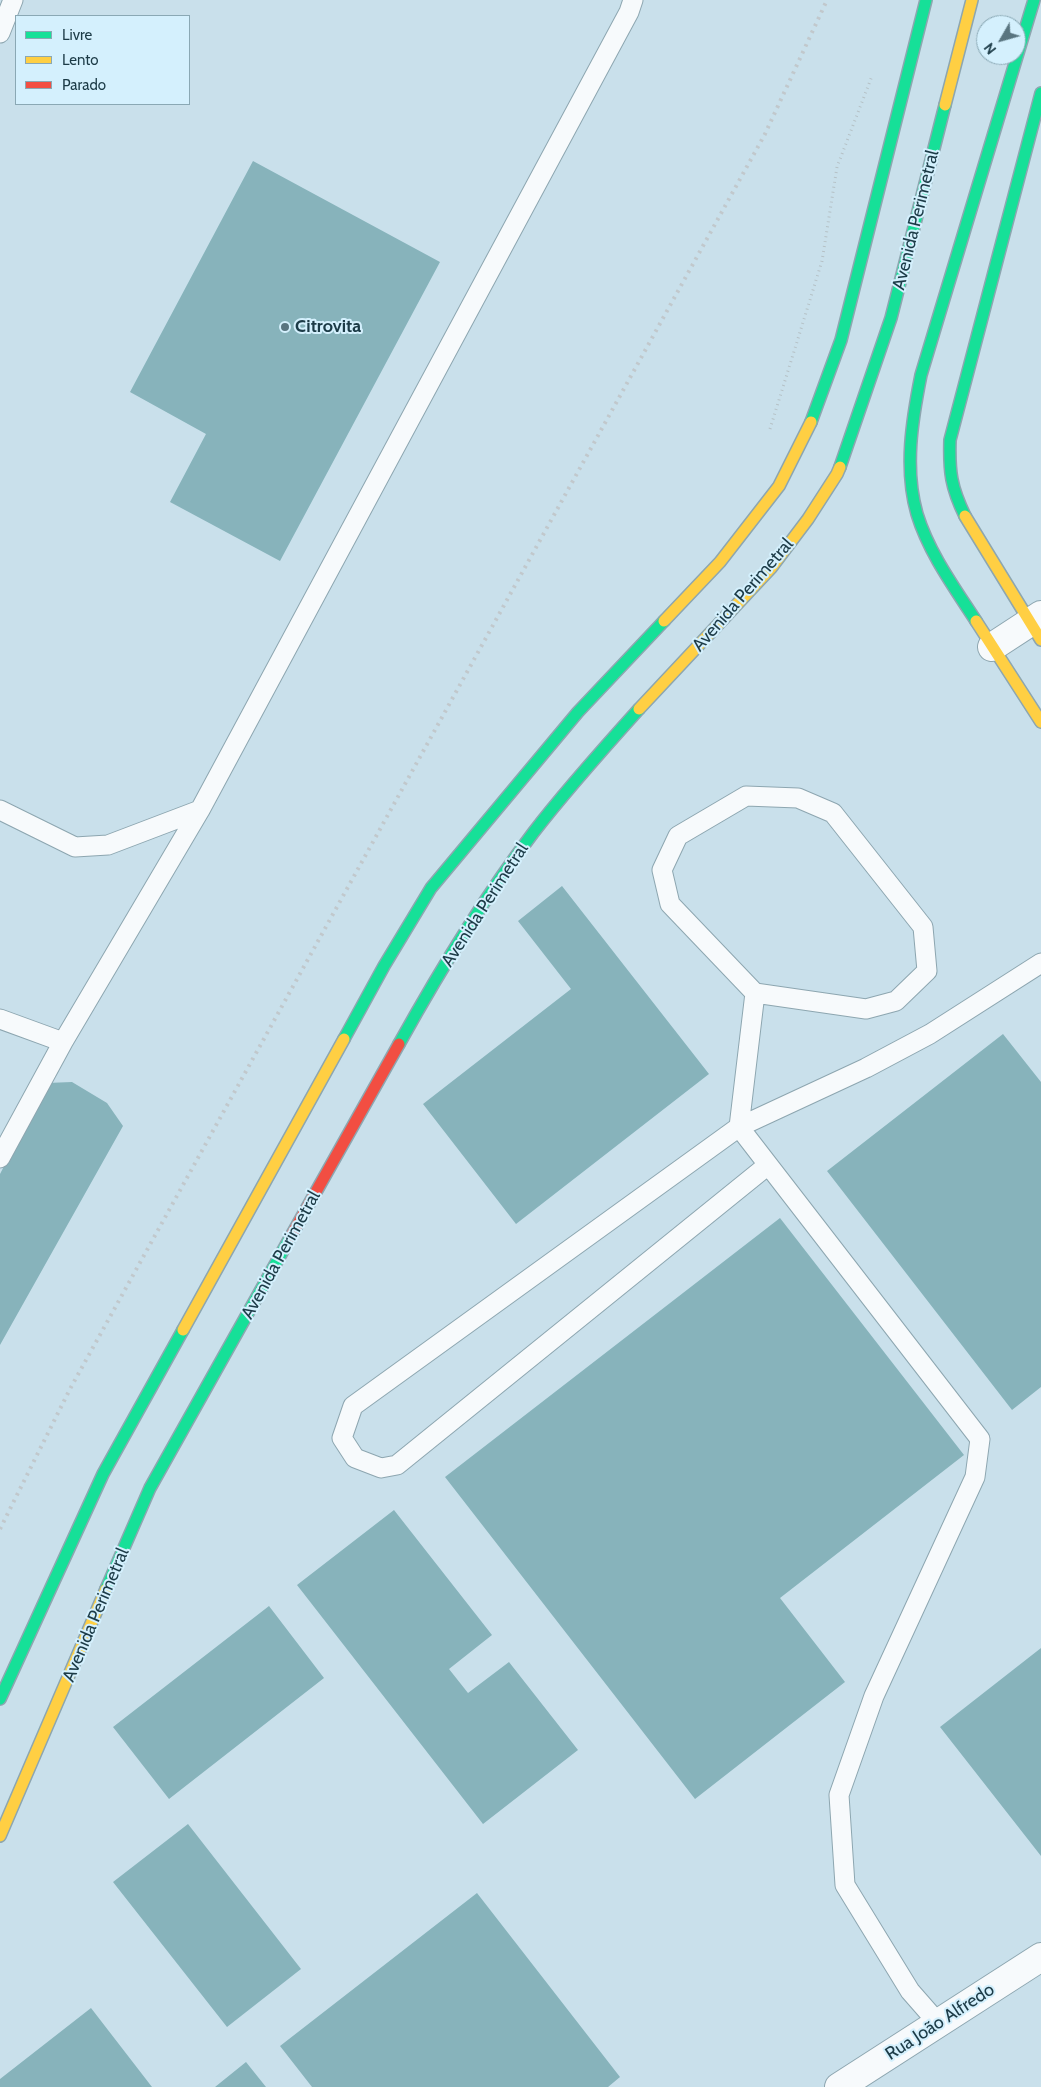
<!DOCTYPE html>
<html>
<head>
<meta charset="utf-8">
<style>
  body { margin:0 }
  #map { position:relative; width:1041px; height:2087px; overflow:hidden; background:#c9e0eb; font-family:Cabin,sans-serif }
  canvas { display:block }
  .legend { position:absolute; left:15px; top:15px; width:175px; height:90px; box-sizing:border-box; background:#d4f0fd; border:1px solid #8aa8b4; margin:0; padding:6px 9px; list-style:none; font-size:15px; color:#1c3b47 }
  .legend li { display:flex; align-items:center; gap:10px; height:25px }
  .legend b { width:25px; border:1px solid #8aa8b4 }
  .north { position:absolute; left:976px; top:15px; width:50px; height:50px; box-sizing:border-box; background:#d4f0fd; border:1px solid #8aa8b4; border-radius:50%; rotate:232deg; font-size:14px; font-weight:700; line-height:20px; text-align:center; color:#1c3b47 }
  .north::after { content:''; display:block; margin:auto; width:18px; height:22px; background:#597580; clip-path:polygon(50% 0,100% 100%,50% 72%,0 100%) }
</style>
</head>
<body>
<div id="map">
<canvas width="1041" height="2087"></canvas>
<ul class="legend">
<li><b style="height:6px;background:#16e098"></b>Livre</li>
<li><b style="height:6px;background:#ffcf43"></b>Lento</li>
<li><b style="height:6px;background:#f24e42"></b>Parado</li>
</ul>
<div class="north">N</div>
</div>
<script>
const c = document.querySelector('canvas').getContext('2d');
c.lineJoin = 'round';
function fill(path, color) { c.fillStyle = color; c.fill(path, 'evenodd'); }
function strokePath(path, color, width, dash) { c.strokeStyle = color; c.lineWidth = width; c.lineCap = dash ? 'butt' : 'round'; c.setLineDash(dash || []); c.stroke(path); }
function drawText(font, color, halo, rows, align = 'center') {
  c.font = font + ' Cabin,sans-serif'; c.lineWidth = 4; c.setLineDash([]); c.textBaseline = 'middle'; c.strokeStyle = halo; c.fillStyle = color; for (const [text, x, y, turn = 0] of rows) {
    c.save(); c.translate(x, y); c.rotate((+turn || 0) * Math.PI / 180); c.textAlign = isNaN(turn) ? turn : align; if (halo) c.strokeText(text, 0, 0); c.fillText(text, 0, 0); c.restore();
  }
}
fill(new Path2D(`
  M253 161 440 262 280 561 170 502 206 434 130 392Z
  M562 886 709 1074 516 1224 423 1104 571 989 518 921Z
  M1003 1034 1041 1082V1387L1012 1410 827 1171Z
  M72 1082 107 1103 123 1126 0 1345V1174L47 1083Z
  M780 1218 964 1455 780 1598 845 1682 695 1799 445 1477Z
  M394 1510 492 1635 449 1669 468 1693 509 1662 578 1750 483 1824 297 1585Z
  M269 1606 324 1678 169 1799 113 1727Z
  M1041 1648V1856L940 1727Z
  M188 1824 301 1969 227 2027 113 1882Z
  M477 1893 620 2077 608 2087H312L280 2046Z
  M91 2008 152 2087H0V2079Z
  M246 2062 266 2087H215Z`), '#87b3bb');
const lane = new Path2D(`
  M0 33 13 0
  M0 810 75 847 108 845 200 810
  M755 993 670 904 662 870 678 836 746 796 798 798 833 813 923 927 927 971 896 1001 866 1009 755 993 739 1127 866 1068 930 1034 1041 963
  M0 1019 63 1042
  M0 1158 63 1042 200 810 629 12 633 0
  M768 1165 397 1465 381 1468 355 1458 342 1438 353 1406 739 1127 980 1439 975 1477 874 1696 839 1795 845 1885 910 1991 938 2023`);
const street = new Path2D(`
  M992 647 1041 615
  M839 2087 1041 1957`);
const fast = new Path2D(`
  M811 422 841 340 926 0
  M840 467 891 318 945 105
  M965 516C951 487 949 472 950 440L1041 93
  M976 621C954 587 929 553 917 514 904 469 912 420 921 375L1034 0
  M344 1039 384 966 431 888 578 712 664 621
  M399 1044C439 972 483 899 533 833 566 790 603 749 639 709
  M106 1589 150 1488 290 1238
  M0 1699 103 1474 183 1330`);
const slow = new Path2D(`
  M945 105 972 0
  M965 516 1041 640
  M664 621 720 562 779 486 811 422
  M976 621 1041 722
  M639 709 771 568 808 519 837 474 840 467
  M183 1330 344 1039
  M0 1836 106 1589`);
const jam = new Path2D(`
  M290 1238 399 1044`);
strokePath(lane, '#8da6b0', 21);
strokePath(street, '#8da6b0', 30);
strokePath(fast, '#8da6b0', 14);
strokePath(slow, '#8da6b0', 14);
strokePath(jam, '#8da6b0', 14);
strokePath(new Path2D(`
  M770 429 822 261 837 167 872 76`), '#b5c1c6', 3, [1, 4]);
strokePath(lane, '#f7fafc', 19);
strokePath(street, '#f7fafc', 28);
strokePath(fast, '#16e098', 11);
strokePath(slow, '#ffcf43', 11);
strokePath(jam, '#f24e42', 11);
strokePath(new Path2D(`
  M0 1529 70 1389 765 134 827 0`), '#c1c8cc', 4, [2.5, 5]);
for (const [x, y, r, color] of [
  [285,327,5,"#597580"]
]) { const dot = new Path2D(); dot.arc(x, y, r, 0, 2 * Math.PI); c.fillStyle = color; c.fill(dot); strokePath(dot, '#d4f0fd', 2); }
drawText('18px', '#1c3b47', '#d4f0fd', [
  ["Avenida Perimetral",916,220,-76],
  ["Avenida Perimetral",743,595,-49],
  ["Avenida Perimetral",485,905,-57],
  ["Avenida Perimetral",281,1255,-61],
  ["Avenida Perimetral",96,1615,-67],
  ["Rua João Alfredo",940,2022,-33]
]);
drawText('bold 18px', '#1c3b47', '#d4f0fd', [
  ["Citrovita",295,327]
], 'left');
</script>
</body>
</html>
